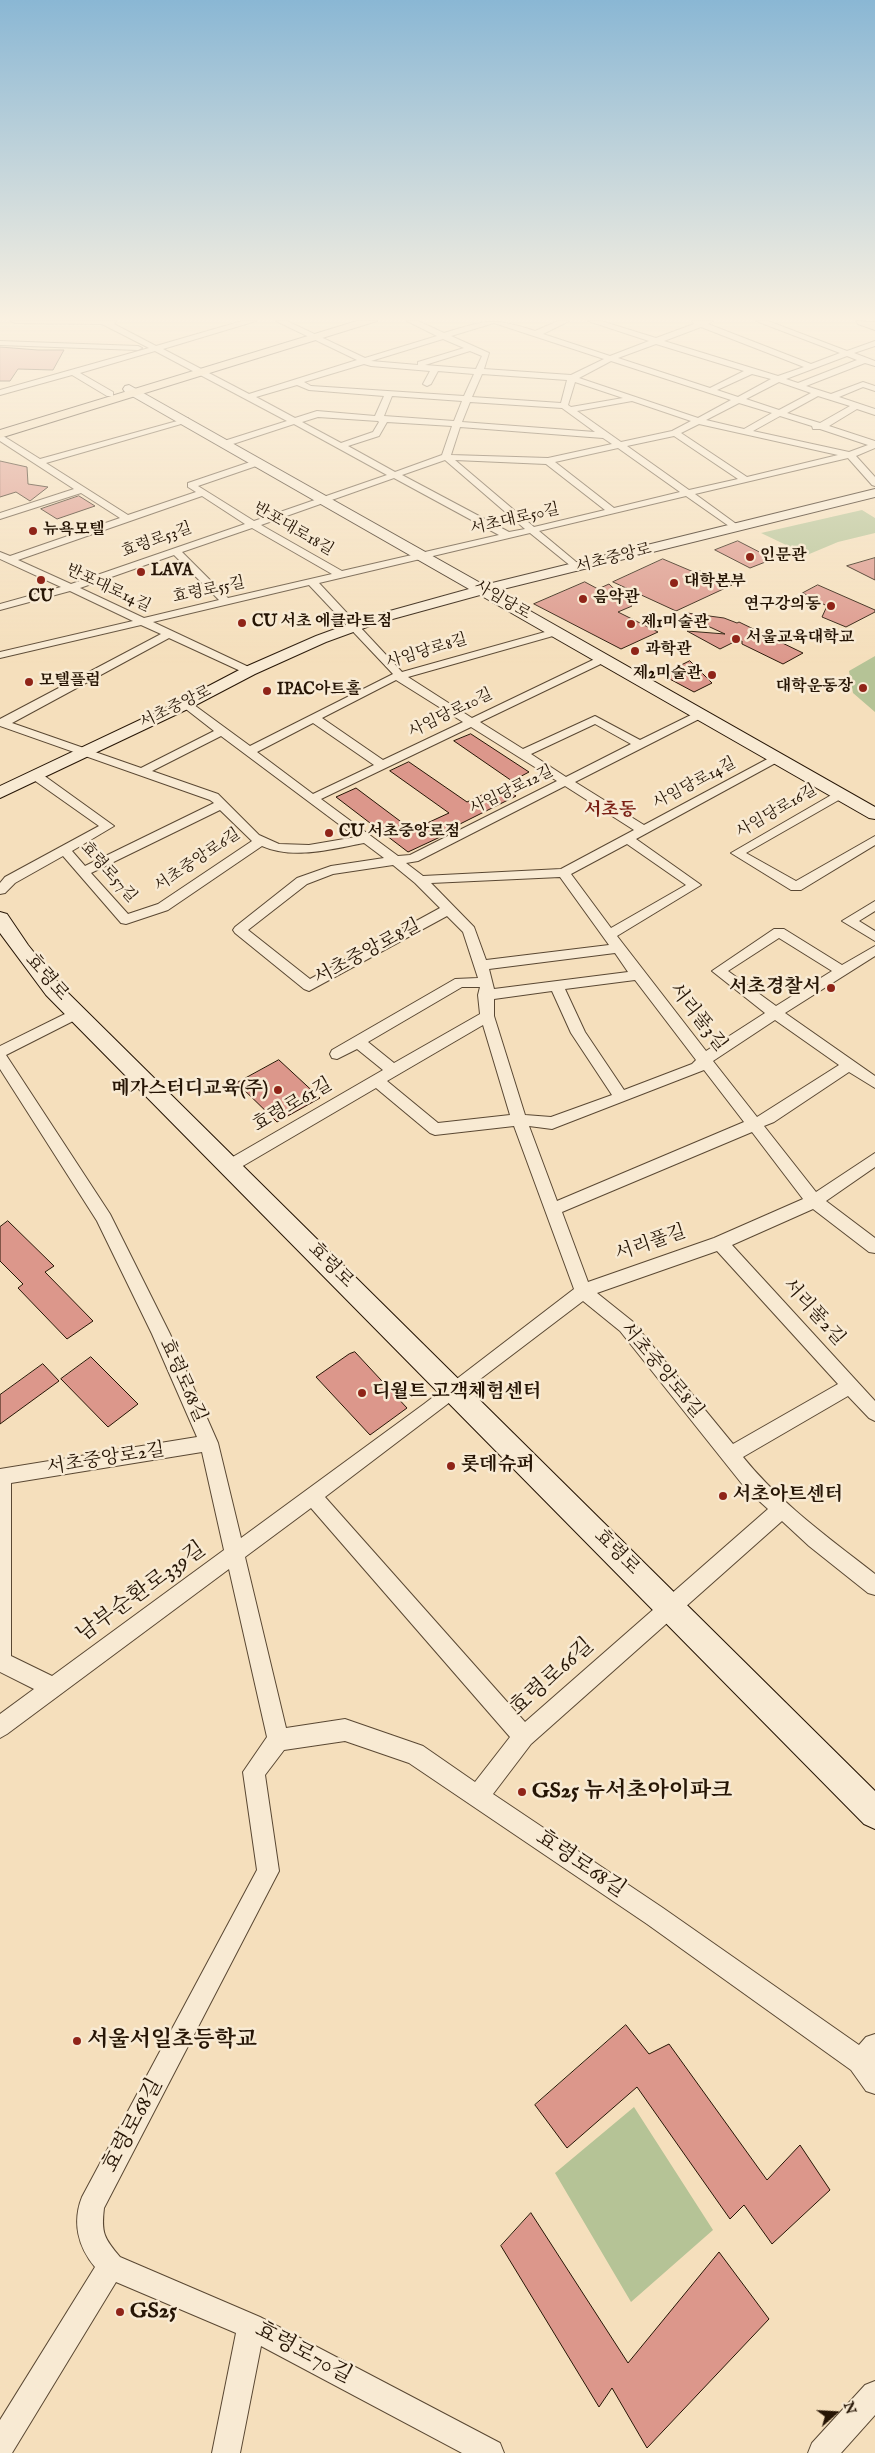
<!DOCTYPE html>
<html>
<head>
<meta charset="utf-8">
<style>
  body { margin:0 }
  #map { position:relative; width:875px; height:2453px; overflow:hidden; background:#f5dfbc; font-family:"IM FELL English",serif }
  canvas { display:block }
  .north { position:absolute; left:810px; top:2388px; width:50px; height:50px; -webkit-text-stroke:4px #f8ead3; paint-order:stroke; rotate:71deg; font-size:14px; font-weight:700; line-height:20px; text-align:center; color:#261505 }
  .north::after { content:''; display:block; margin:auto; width:18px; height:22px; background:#261505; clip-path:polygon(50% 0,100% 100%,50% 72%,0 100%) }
</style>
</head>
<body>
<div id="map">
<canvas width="875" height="2453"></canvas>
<div class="north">N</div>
</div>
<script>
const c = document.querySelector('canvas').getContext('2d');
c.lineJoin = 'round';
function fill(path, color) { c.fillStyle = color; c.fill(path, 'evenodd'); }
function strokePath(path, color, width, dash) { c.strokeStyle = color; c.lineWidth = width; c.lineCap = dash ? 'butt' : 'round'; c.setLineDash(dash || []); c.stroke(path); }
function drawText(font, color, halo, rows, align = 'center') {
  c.font = font + ' "IM FELL English","Noto Serif KR",serif'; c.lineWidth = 5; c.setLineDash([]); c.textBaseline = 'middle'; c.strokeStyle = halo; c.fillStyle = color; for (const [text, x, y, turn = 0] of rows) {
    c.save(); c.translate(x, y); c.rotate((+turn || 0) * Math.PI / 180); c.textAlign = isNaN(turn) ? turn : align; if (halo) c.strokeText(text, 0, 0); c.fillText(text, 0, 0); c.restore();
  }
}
fill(new Path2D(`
  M862 510 875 518V533L838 542 807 555 761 533Z
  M875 656V712L853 693 849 671Z
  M634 2107 713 2230 631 2302 555 2173Z`), '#b5c396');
const building = new Path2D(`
  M0 347 38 350H64L53 370 18 369 10 381H0Z
  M0 461 27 467 28 484 48 487 30 501 16 492 0 497Z
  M79 496 95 506 57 519 41 509Z
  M738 541 773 559 750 568 715 550Z
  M875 558V580L847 566Z
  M663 559 696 573 700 571 732 585 676 611 613 582Z
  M585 582 598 589 609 584 632 606 618 612 658 632 621 649 534 604Z
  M818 585 875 610V612L846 627 822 617 827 606 803 593Z
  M687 613 724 618 737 623 739 622 803 653 783 664 742 644V641L738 640 720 649 687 631 725 634 686 616Z
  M690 661 712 683 694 692 666 677 669 675 666 673Z
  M471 734 529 772 512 781 454 741Z
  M409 762 467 802 501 786 516 796 450 829 453 831 408 852 336 797 356 788 412 830 449 813 390 771Z
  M279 1060 320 1098 277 1122 237 1083Z
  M8 1221 54 1266 45 1272 93 1321 67 1339 18 1288 23 1284 0 1261V1227Z
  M355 1352 407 1408 370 1435 316 1377 349 1354Z
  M91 1357 138 1404 108 1427 61 1379Z
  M43 1364 59 1381 0 1424V1395Z
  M626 2025 649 2054 669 2044 767 2180 800 2145 830 2190 772 2244 744 2205 730 2219 637 2087 567 2148 535 2105Z
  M531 2213 628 2363 719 2252 769 2319 647 2448 612 2388 599 2407 501 2246Z`);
fill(building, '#dc978b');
strokePath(building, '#261505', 1);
const minor = new Path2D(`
  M11 321H116L114 324 156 346 242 321H256L163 349 249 394 357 360 276 321H287L365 358 437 336 407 321H418L444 333C487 320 492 317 535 331L558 321H569L543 334 610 356 649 341 588 321H601L656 338 694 324 692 321H713L708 324 811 364 840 353 756 321H768L847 351 875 341V346L854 353 875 361V366L865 363 806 386 831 394 863 382 875 386V391L863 387 839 397 875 409V415L857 409 829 426 875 441V448L856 456 875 477V486L872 485 848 458 695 494 739 526 741 528 736 531 686 496 539 531 581 566 582 568 577 571 530 533 319 583 402 672 552 630H560V634L408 677 472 718 599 657H607V661L480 722 523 749 595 716 640 740 697 712H705V716L575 782 644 825 773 756H781L783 758 781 760 636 839 701 885 617 936 706 1051 765 1013 712 971 774 929H784L842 965 875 946V956L785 1013 875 1076V1088L849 1072 774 1122 764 1126 816 1192 875 1153V1167L826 1201 875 1238V1253L869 1252 813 1209 732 1245 875 1401V1421L869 1418 848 1396 743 1457C780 1503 829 1538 875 1574V1595L868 1593 809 1546 782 1521 531 1744 493 1794 663 1908 859 2045 866 2037 875 2034V2094L866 2091 851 2070 647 1924 409 1763 345 1741 284 1750 265 1775 279 1871 104 2208C101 2233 104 2238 120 2257L260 2317 500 2443 504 2453H462L261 2346 240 2453H212L236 2333 116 2282 12 2453H0V2420L95 2267C78 2247 72 2222 82 2197L257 1870 243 1772 267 1737 229 1569 7 1734 0 1738V1714L34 1689 0 1672V1469L197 1437 152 1334 97 1221 0 1069V1046L73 1010H83L85 1013 83 1016 6 1055 110 1214 170 1334 218 1443 241 1538 424 1404 574 1289 514 1126 435 1135 430 1133 376 1088 236 1170 230 1172 224 1170 222 1166 224 1162 383 1070 357 1049 337 1059 332 1058 330 1054 332 1050 455 979 478 978 463 932 447 916 309 991 304 989 235 933 233 930 235 927 297 878 331 866 384 858 364 843C331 849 294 860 262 846L168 910 126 924 121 923 63 856 15 883 5 893 0 894V883L5 877 99 826 31 778 29 775 31 772H39L114 826 72 851 85 866 214 803 210 800 0 726V719L161 634 141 625 0 658V652L133 621 70 591 0 610V604L61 587 0 559V552L10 556 120 518 81 493 0 519V513L74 489 0 441V434L40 459 188 418V422L46 463 128 515 196 492 188 487V483L259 459 263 462 262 464 198 486 254 521 387 475 294 424 230 445H224V441L287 421 155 351 80 373 113 392V396H107L72 375 0 395V390L149 348 102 324 15 323ZM494 323 604 359 571 375 484 369 489 353 451 336ZM701 327 804 367 778 376 664 341ZM443 339 464 348 418 362V365L371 361ZM656 344 744 371 710 388 618 358ZM470 351 482 356 476 369 425 365ZM847 356 857 360 798 383 786 379ZM611 361 731 400 698 418 579 378ZM364 364 371 366 430 371 423 384 427 386 431 384 438 371 474 374 464 396 311 386 304 382ZM482 374 567 380 561 403 472 397ZM752 374 771 379 738 397 717 390ZM575 382 623 398 571 407 568 405ZM779 382 811 393 779 410 746 399ZM297 385 309 390 384 396 375 416 317 411 295 418 256 397ZM392 396 462 401 454 421 384 416ZM818 396 850 406 820 423 787 413ZM632 401 691 421 672 431 621 442 577 411ZM470 402 562 408 595 432 462 422ZM739 403 772 413 744 429 706 420ZM780 416 812 426 813 429H820L868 445 849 452 753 431ZM318 417 378 421 379 422 373 432 341 443 302 422ZM387 422 452 426 442 455 395 472 348 446 379 436ZM699 424 838 455 747 477 681 433ZM460 427 603 438 612 444 548 458 451 455ZM674 436 738 479 689 490 627 446ZM618 448 680 492 614 508 555 462ZM445 460 525 529 509 532 402 475ZM455 460 546 464 605 510 534 527ZM394 478 499 535 342 571 261 525ZM202 496 245 524 71 584 18 560ZM252 528 332 574 228 598 182 552ZM174 555 219 600 144 618 80 588ZM309 585 393 674 250 746 190 702H182V706L214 731 141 768 12 723 169 638 245 673H253V669L153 622ZM396 680 463 722 383 760 322 718ZM313 723 374 765 313 794 257 752ZM595 724 631 744 566 777 531 754ZM471 727 557 781 410 855 398 856 321 799ZM221 736 356 837 309 845 279 844 259 835 218 794 152 771ZM565 786 634 830 561 869 423 876 406 863 418 861ZM220 810 252 841 158 904 128 914 91 873ZM627 844 686 885 611 928 571 874ZM393 865 415 883 440 908 310 979 248 930 307 884 333 874ZM560 877 609 945 486 960 474 927 431 883ZM779 938 832 971 776 1006 728 971ZM615 953 628 972 494 989 489 969ZM635 980 696 1060 692 1064 624 1090 585 1032 565 989ZM462 987H480L478 995 480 1014 394 1063 368 1042ZM552 991 571 1033 612 1095 551 1117 525 1115 494 1016V999ZM775 1020 839 1065 757 1117 713 1061ZM483 1025 510 1115 438 1123 387 1081ZM704 1070 744 1122 557 1201 529 1126 552 1129 557 1127ZM752 1132 803 1199 714 1238 588 1282 562 1212ZM717 1251 838 1384 733 1444 632 1321 597 1293ZM583 1301 620 1331 746 1489 768 1509 525 1722 325 1497ZM202 1452 224 1550 52 1676 11 1656V1483ZM311 1508 510 1737 475 1782 423 1746 345 1719 286 1728 245 1557Z
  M0 341 138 346 142 348 138 350 0 345Z
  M840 790 844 791 846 794 844 797 746 853 796 881 875 836V845L801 890H791L731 853Z
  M875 901V911L859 921 875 931V941L842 921Z
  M875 2381V2415L841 2453H808L812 2443 865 2385Z`);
const secondary = new Path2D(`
  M129 385 484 585 875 489V497L495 591 875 807V819L869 818 480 595 378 623 326 642 255 674 192 707 0 798V786L180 701 243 668 316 636 368 617 469 589 125 392 123 389 125 386Z
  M0 912 7 914 28 945 60 985 875 1791V1829L864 1824 46 995 0 933Z`);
const primary = new Path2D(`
  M357 321H377L0 438V430Z
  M856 321 875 322V330L858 324Z`);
strokePath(minor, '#5a4833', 2);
strokePath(secondary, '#261505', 2);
strokePath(primary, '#261505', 2);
fill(minor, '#f8ead3');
fill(secondary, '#f8ead3');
fill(primary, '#f5dfbc');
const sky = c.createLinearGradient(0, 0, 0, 665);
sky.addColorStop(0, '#8ab7d4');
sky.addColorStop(0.48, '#faf1e1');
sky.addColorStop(1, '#faf1e100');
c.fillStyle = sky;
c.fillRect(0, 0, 875, 665);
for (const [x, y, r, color] of [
  [33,531,5,"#8f2418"],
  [750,557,5,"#8f2418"],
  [141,572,5,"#8f2418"],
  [41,580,5,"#8f2418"],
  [674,583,5,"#8f2418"],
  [583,599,5,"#8f2418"],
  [831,606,5,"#8f2418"],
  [242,623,5,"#8f2418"],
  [631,624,5,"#8f2418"],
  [736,639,5,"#8f2418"],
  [635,651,5,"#8f2418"],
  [712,675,5,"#8f2418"],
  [29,682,5,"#8f2418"],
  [863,688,5,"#8f2418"],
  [267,691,5,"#8f2418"],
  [329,833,5,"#8f2418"],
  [831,988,5,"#8f2418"],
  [278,1090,5,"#8f2418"],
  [362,1393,5,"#8f2418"],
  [451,1466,5,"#8f2418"],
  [723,1496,5,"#8f2418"],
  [522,1792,5,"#8f2418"],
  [77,2041,5,"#8f2418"],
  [120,2312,5,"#8f2418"]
]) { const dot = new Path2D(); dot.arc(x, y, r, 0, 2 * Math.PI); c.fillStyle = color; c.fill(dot); strokePath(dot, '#f8ead3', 2); }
drawText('16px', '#261505', '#f8ead3', [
  ["서초대로50길",515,520,-13],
  ["반포대로18길",293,530,30],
  ["효령로53길",157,541,-20],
  ["서초중앙로",614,559,-14],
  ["반포대로14길",108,589,25],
  ["효령로55길",209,591,-12],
  ["사임당로",502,601,30],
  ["사임당로8길",427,652,-17],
  ["서초중앙로",176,708,-26],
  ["사임당로10길",451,714,-26],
  ["사임당로14길",695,784,-28],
  ["사임당로12길",512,791,-26],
  ["사임당로16길",777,812,-30],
  ["서초중앙로6길",198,861,-34],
  ["효령로57길",108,873,48]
]);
drawText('bold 16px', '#261505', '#f8ead3', [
  ["뉴욕모텔",43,531],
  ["인문관",760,557],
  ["LAVA",151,572],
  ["대학본부",684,583],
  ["CU",41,598,"center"],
  ["음악관",593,599],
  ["연구강의동",821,606,"right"],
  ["CU 서초 에클라트점",252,623],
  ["제1미술관",641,624],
  ["서울교육대학교",746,639],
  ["과학관",645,651],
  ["제2미술관",702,675,"right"],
  ["모텔플럼",39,682],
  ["대학운동장",853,688,"right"],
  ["IPAC아트홀",277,691],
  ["CU 서초중앙로점",339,833]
], 'left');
drawText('bold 18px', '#7a1f14', '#f8ead3', [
  ["서초동",610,811]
]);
drawText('19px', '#261505', '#f8ead3', [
  ["서초중앙로8길",368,953,-28],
  ["효령로",46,978,49],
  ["서리풀3길",697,1018,52],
  ["효령로61길",293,1106,-30],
  ["서리풀길",651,1244,-19],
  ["효령로",330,1266,45],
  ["서리풀2길",813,1313,48],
  ["서초중앙로8길",661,1371,50],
  ["효령로68길",182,1381,66],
  ["서초중앙로2길",106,1460,-9],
  ["효령로",616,1553,45]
]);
drawText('bold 19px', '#261505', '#f8ead3', [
  ["서초경찰서",821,988,"right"],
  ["메가스터디교육(주)",268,1090,"right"],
  ["디월트 고객체험센터",372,1393],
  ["롯데슈퍼",461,1466],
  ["서초아트센터",733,1496]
], 'left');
drawText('22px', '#261505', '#f8ead3', [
  ["남부순환로339길",142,1593,-36],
  ["효령로66길",553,1678,-42],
  ["효령로68길",580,1865,34],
  ["효령로68길",134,2126,-62],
  ["효령로70길",303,2354,28]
]);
drawText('bold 22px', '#261505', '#f8ead3', [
  ["GS25 뉴서초아이파크",532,1792],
  ["서울서일초등학교",87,2041],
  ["GS25",130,2312]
], 'left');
</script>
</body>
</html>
